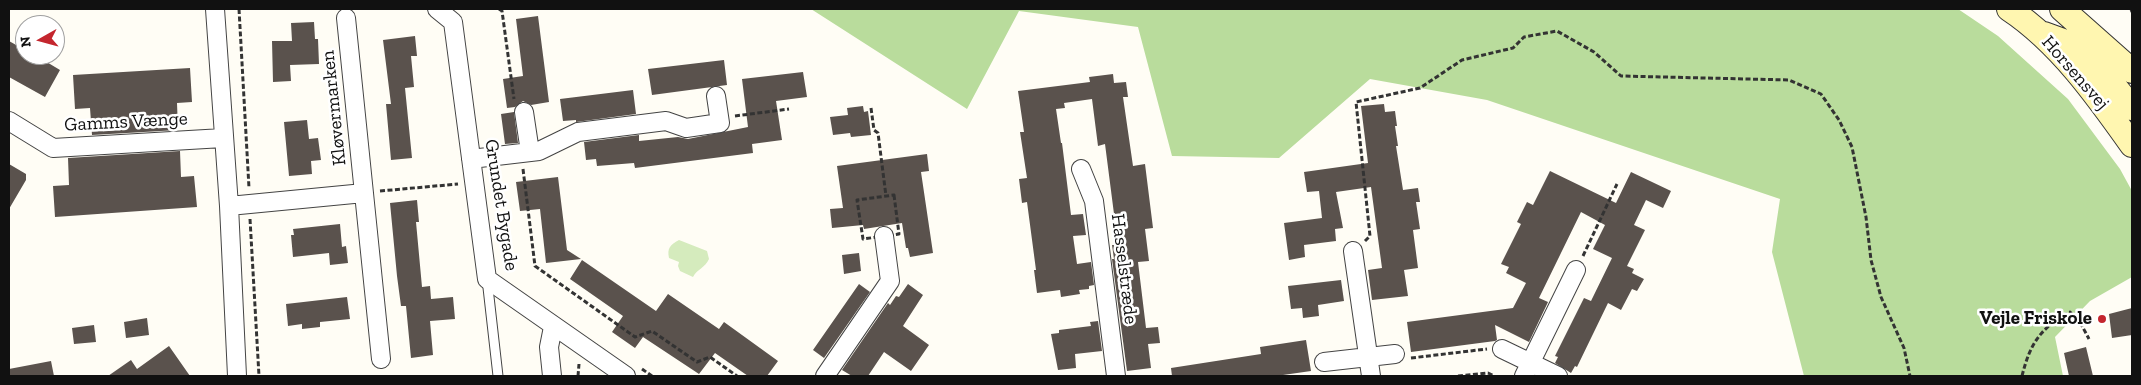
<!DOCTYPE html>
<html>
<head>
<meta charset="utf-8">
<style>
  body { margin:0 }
  #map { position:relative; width:2141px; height:385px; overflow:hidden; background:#fffdf5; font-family:"Zilla Slab",serif }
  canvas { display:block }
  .frame { position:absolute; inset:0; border:10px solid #111; pointer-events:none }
  .north { position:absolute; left:15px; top:15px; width:50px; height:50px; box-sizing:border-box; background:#fff; border:1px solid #a0a0a0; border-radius:50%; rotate:263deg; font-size:14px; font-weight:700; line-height:20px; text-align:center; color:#111 }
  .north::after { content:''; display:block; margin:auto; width:18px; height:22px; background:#c4262e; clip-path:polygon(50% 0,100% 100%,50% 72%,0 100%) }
</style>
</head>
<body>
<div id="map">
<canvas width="2141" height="385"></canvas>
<div class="frame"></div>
<div class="north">N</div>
</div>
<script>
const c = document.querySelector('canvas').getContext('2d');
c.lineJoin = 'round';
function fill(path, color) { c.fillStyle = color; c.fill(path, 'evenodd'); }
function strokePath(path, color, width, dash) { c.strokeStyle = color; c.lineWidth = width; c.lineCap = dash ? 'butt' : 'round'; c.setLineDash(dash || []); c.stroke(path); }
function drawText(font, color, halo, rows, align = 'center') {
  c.font = font + ' "Zilla Slab",serif'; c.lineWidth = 5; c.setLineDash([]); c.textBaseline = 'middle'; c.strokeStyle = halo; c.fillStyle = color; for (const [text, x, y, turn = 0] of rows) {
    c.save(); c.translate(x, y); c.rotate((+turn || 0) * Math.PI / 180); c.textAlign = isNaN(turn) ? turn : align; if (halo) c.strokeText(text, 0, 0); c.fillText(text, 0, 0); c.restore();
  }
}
fill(new Path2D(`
  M679 240 707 251 709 259C705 268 697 269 693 277L680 271 678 266 679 262 669 258C667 248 670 245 679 240Z`), '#d5ebbd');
fill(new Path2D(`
  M811 9H1958L1998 36 2068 99 2120 169 2132 191V277L2090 301 2055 337 2063 376H1804L1772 252 1780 199 1487 100 1370 79 1279 158 1172 156 1138 27 1019 11 967 109Z`), '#b9dc9c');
fill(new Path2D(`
  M538 16 549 102 531 105 523 101 515 107 507 108 503 79 523 76 516 19Z
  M314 22 315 39H318L319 64 290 65 291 81 273 82 272 41H292L291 23Z
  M415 36 417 56H411L414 87 405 88 412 158 391 160 386 104H391L383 40Z
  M9 41 25 50V55H35L60 70 45 97 9 77Z
  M724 60 727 85 652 95 648 69Z
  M190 68 192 102 177 103 178 130 92 135 90 108 75 109 73 75Z
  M803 72 807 97 776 101 782 140 752 144 753 153 635 168 634 163 597 166 596 159 586 160 584 142 639 135V141L678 137 688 139 748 127 742 79Z
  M1113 74 1114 83 1126 82 1128 97H1123L1133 166 1145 164 1153 228 1145 229 1149 261 1138 262 1146 328 1158 327 1160 343 1148 344 1151 368 1127 371 1112 259H1114L1112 245H1118L1105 144 1098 146 1092 99 1064 103 1065 108 1056 109 1061 143H1062L1071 215 1083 214 1086 235 1073 236 1077 264 1091 262 1094 285 1089 286V289L1079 290 1080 294 1061 297 1060 290 1037 293 1034 270H1036L1027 202 1022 203 1019 179 1027 178 1020 132H1024L1018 91 1090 82 1089 77Z
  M633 90 636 114 576 122V120L563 121 560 99Z
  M1384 104 1385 112 1395 111 1397 126H1395L1398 146H1396L1403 190 1418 188 1420 202H1416L1420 229 1413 230 1418 268 1404 270 1408 296 1372 300 1368 270 1382 268 1371 187 1336 192 1343 228 1335 229 1336 241 1304 245 1305 257 1289 260 1284 223 1322 218 1319 191 1307 192 1304 172 1368 163 1361 106Z
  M863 106 864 112 868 111 871 135 851 137 850 133 833 135 830 117 848 115 847 108Z
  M514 112 518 143 505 144 501 114Z
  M307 120 309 139 318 138 321 160 311 161 312 174 289 176 284 122Z
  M180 151 181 177 194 176 197 207 55 217 53 186 69 185 68 158Z
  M927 154 929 171 921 172 933 253 910 257 908 248H906L902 223 864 229 863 225 832 228 830 209 843 208 837 166Z
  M9 164 26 174V180L9 209Z
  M1550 171 1616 203 1631 172 1671 191 1663 208 1646 200 1634 225 1645 230 1627 266 1634 269 1632 273 1644 279 1637 291 1632 289 1621 310 1608 303 1577 367 1575 366 1571 373 1555 363 1558 357 1555 356 1584 298 1591 301 1612 258 1593 249 1605 225 1581 212 1539 298 1548 302 1529 342 1495 325 1497 340 1495 341 1411 352 1407 322 1513 308 1526 283 1506 273 1509 267 1501 264 1521 224 1517 222 1527 202 1533 205Z
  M558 177 567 250 581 259 546 263 540 209 520 211 516 182Z
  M417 200 419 222H416L422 287 430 286 431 299 453 297 455 319 430 321 433 355 411 358 406 306H401L397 276 390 203Z
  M340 224 342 247 346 246 348 263 330 265 329 253 293 257 291 235H294L293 229Z
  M859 253 861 271 844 274 842 255Z
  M582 260 656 311 668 294 719 329 724 322 778 361 767 376H748L715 353 699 374 643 337 635 348 612 332 623 316 570 279Z
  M1341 280 1344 301 1318 305 1319 316 1303 318 1302 308 1291 309 1288 286Z
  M859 284 870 292 824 358 813 350Z
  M908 284 923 295 903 326 929 345 911 371 884 352 868 376H852L842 370 888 303 890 305 896 296 899 297Z
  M347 297 350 319 320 322V327L302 329V324L288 326 286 304Z
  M2132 308V335L2112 338 2109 314Z
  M147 318 149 335 126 338 124 322Z
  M1098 321 1102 351 1075 354 1076 368 1058 370 1051 334 1059 333V330L1091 326 1090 322Z
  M94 325 96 342 74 344 72 328Z
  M1306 340 1311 371 1276 376H1172L1171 368 1261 354 1260 347Z
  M169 346 190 376H108L131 360 137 369Z
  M2086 347 2093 376H2069L2064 353Z
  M51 361 54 376H9V369Z`), '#5a524d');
const service = new Path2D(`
  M487 279 498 376`);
const minor = new Path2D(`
  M215 9 229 206 237 376
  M437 9 453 22 487 279 626 376
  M346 18 381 359
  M524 112 530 152
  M9 121 53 148 223 138
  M471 159 539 151 578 132 666 121 686 128 720 123 716 96
  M1081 169 1094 201 1116 376
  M229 206 364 193
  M1353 251 1371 376
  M1502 349 1558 376
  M1324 362 1395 354
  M552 376 549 347 553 327
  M825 376 890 281 884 236
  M1524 376 1576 270`);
const secondary = new Path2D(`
  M2009 9C2059 42 2098 97 2132 145
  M2062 9 2132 71
  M2044 34 2074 45 2112 83 2132 108`);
strokePath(service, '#444', 11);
strokePath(minor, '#444', 20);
strokePath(secondary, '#333', 26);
strokePath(new Path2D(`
  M239 9 249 188
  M499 9 502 11 514 99
  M2131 9 2132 12
  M871 108 874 130 878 133 886 196
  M735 116 789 109
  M523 169 535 266 635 337 652 331 697 362 710 357 737 376
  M380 191 458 184
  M894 195 899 234 863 239 857 200Z
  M250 219 259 376
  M1365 241 1370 236 1356 102 1420 88 1462 60 1513 48 1524 37 1557 31 1594 52 1621 76 1789 80 1821 94 1839 120 1852 147 1866 217 1871 260 1881 297 1904 348 1910 376
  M1583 256 1617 184
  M1411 358 1487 349
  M642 369 652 376
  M578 376 579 364
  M1458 376 1488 373 1494 376
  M2022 376C2030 344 2040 328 2070 312L2081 324 2089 339`), '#333', 3, [5, 2.5]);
strokePath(service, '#fff', 9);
strokePath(minor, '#fff', 18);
strokePath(secondary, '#fff6b0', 24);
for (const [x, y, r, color] of [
  [2102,319,5,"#c4262e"]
]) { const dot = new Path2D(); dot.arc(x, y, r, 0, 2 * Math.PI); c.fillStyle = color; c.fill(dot); strokePath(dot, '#fff', 2); }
drawText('19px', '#111', '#fff', [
  ["Horsensvej",2075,73,49],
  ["Kløvermarken",334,108,-96],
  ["Gamms Vænge",126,122,-3],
  ["Grundet Bygade",501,205,81],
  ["Hasselstræde",1124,269,83]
]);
drawText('bold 19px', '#111', '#fff', [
  ["Vejle Friskole",2092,319]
], 'right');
</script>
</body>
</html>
